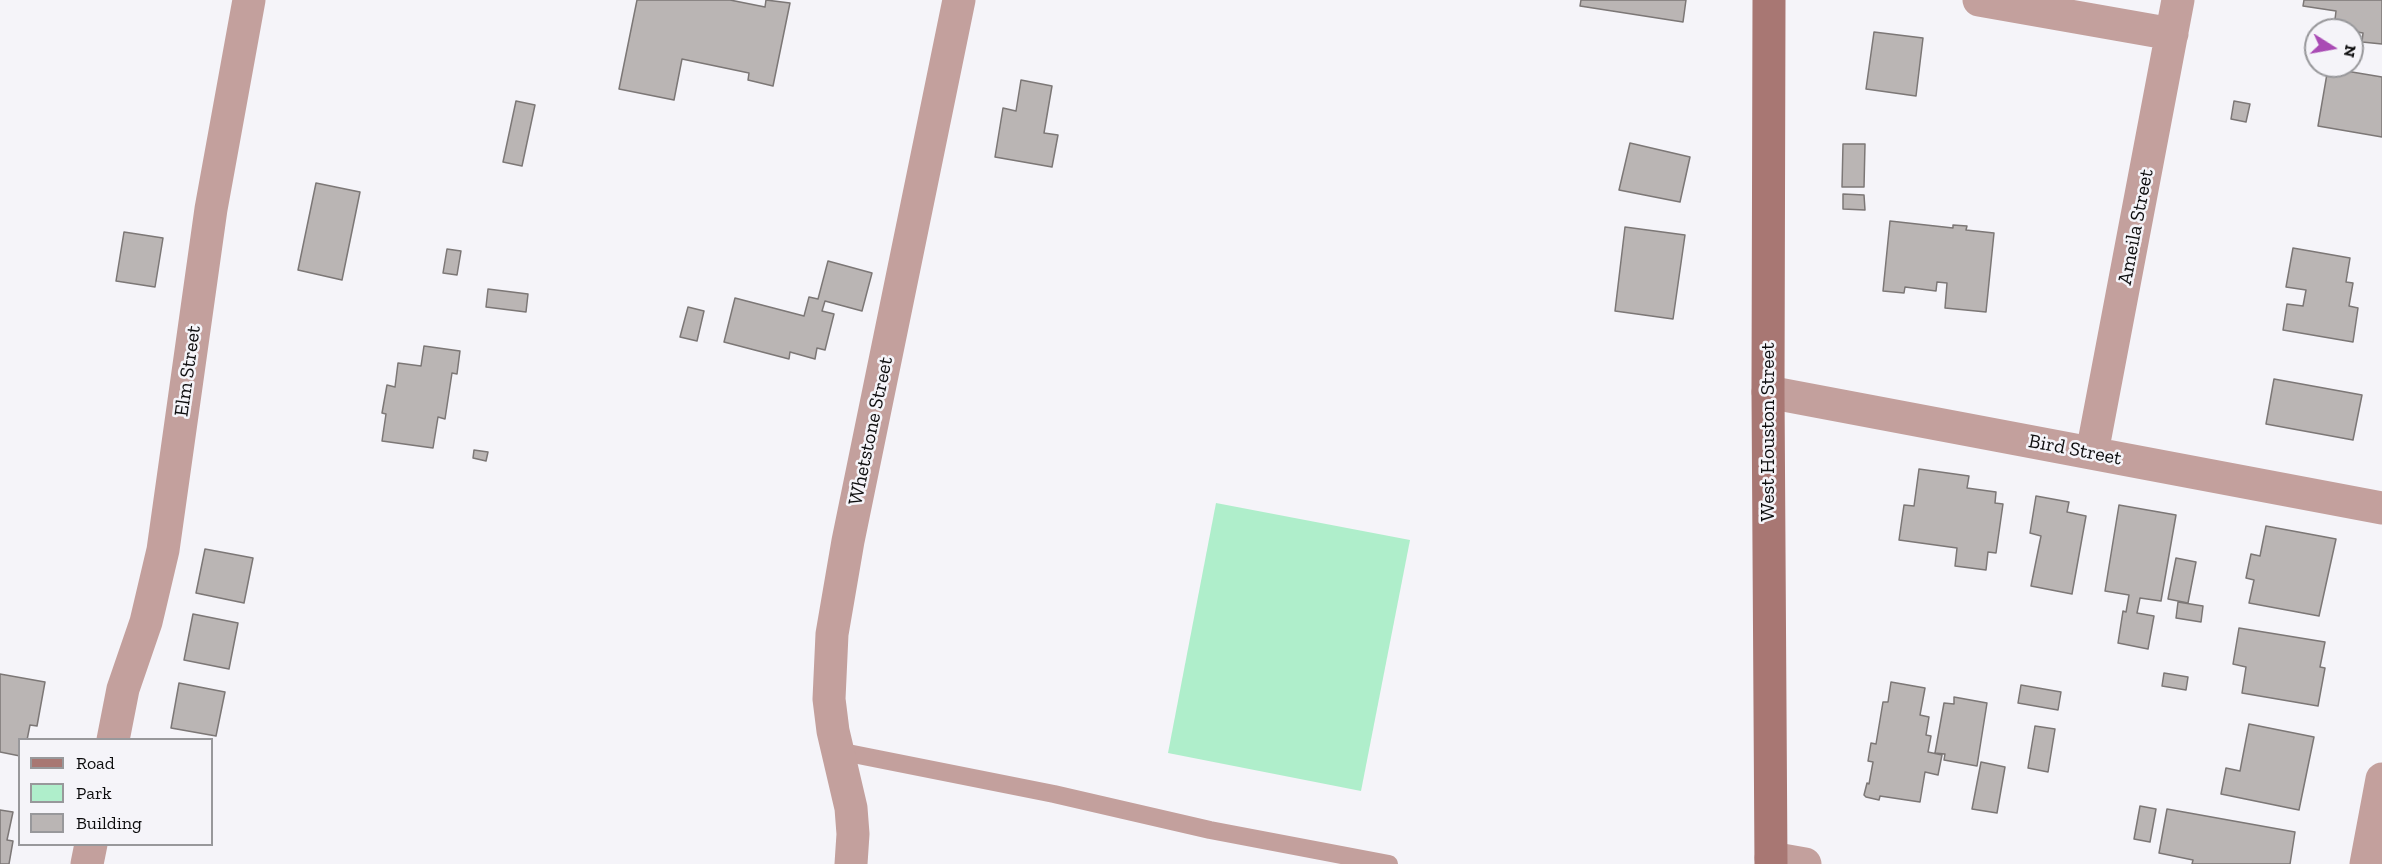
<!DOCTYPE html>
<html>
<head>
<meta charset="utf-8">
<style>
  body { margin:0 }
  #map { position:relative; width:2382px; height:864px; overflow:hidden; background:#f5f4f9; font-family:"Zilla Slab",serif }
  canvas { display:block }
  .legend { position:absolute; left:18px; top:738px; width:195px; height:108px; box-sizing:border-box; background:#f5f4f9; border:2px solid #98989b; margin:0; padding:8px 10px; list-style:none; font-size:18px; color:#0d0d0e }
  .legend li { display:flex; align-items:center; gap:12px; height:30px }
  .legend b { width:30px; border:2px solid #98989b }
  .north { position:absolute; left:2304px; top:18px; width:60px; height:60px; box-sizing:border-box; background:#f5f4f9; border:2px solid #98989b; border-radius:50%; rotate:101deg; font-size:16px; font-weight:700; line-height:24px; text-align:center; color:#0d0d0e }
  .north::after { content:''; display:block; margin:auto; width:21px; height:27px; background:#a94bb4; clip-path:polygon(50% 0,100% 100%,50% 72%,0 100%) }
</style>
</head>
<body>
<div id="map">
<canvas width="2382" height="864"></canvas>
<ul class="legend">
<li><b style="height:8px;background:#a87773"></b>Road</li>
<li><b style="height:16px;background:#afeecb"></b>Park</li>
<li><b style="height:16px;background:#bab5b4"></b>Building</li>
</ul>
<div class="north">N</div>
</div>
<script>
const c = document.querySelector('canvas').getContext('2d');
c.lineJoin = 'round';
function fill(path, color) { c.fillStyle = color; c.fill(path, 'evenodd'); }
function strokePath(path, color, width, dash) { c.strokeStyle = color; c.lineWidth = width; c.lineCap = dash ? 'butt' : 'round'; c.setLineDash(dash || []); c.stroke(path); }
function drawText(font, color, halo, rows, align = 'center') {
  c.font = font + ' "Zilla Slab",serif'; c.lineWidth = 5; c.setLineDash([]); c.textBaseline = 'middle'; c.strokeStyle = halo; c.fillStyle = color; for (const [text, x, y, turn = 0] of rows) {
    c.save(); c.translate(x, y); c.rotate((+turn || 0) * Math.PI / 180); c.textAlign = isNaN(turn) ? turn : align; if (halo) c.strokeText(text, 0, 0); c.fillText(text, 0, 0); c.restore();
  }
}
fill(new Path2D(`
  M1216 503 1410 540 1361 791 1168 753Z`), '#afeecb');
const building = new Path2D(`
  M637 0H730L765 7 766 0 790 3 773 86 748 80 749 73 682 59 674 100 619 89Z
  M1581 0H1686L1683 22 1580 6Z
  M2304 0H2382V44L2362 42 2363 33 2334 28 2336 11 2303 6Z
  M1874 32 1923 38 1916 96 1866 89Z
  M2328 68 2382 77V137L2318 126Z
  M1021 80 1052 86 1044 133 1058 135 1052 167 995 157 1003 108 1016 111Z
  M516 101 535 105 522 166 503 162Z
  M2234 101 2250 104 2246 122 2231 119Z
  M1630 143 1690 157 1680 202 1619 190Z
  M1843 144H1865L1864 187H1842Z
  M316 183 360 192 342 280 298 270Z
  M1843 194 1864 195 1865 210 1843 209Z
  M1890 221 1953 228V225L1967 226 1966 230 1994 233 1986 312 1945 308 1947 283 1937 282 1936 291 1905 287 1904 293 1883 291Z
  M1625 227 1685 235 1673 319 1615 311Z
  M124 232 163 238 155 287 116 281Z
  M2293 248 2350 258 2346 282 2353 283 2349 306 2358 308 2353 342 2283 330 2287 304 2303 306 2306 290 2286 287Z
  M447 249 461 251 457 275 443 273Z
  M828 261 872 273 862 311 825 301 822 311 834 314 825 350 817 348 815 359 790 352 789 359 724 342 735 298 804 316 809 297 818 299Z
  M488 289 528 294 526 312 486 307Z
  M688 307 704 311 697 341 680 337Z
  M424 346 460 351 457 374 452 373 445 419 438 417 433 448 382 441 386 414 382 413 387 385 395 387 398 363 421 366Z
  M2274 379 2362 395 2353 440 2266 424Z
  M474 450 488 452 486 461 473 458Z
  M1919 469 1969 476 1967 488 1996 492 1995 503 2003 504 1996 553 1988 552 1986 570 1955 566 1957 548 1899 540 1904 505 1914 506Z
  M2036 496 2069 502 2067 512 2086 516 2072 594 2031 586 2041 536 2030 533Z
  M2119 505 2176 515 2161 601 2140 598 2137 613 2154 616 2148 649 2118 643 2123 611 2126 612 2129 595 2105 591Z
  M2266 526 2336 539 2319 616 2249 603 2254 580 2246 578 2251 554 2260 556Z
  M205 549 253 558 244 603 196 593Z
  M2176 558 2196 562 2188 603 2168 599Z
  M2178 602 2203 606 2201 622 2176 618Z
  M193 614 238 623 229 669 184 660Z
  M2239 628 2325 642 2320 667 2325 668 2318 706 2242 693 2246 667 2233 664Z
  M2164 673 2188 677 2186 690 2162 686Z
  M0 674 45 682 37 726 30 725 27 740H20V756L0 752Z
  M1891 682 1925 688 1920 715 1929 717 1926 735 1931 736 1928 752 1942 755 1938 775 1925 772 1920 802 1880 796 1879 800 1866 797 1864 795 1867 783 1869 784 1873 762 1868 761 1871 743 1876 744 1883 702H1888Z
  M179 683 225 692 216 736 171 728Z
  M2021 685 2061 692 2058 710 2018 703Z
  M1954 697 1987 703 1977 766 1944 760 1945 754 1935 753 1944 703 1954 704Z
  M2249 724 2314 737 2299 810 2221 794 2226 768 2240 771Z
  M2035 726 2055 729 2048 772 2028 768Z
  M1981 762 2005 767 1997 813 1972 809Z
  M2140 806 2156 809 2150 842 2134 839Z
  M2167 809 2295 832 2290 864H2192L2193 860 2159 853Z
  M0 810 13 812 7 840 13 841 9 864H0Z`);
fill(building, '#bab5b4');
strokePath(building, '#7c7776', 1.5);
strokePath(new Path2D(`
  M838 751 1054 794 1210 830 1389 864`), '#c3a09d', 18);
strokePath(new Path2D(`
  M1979 0 2172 34
  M1768 392 2382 508
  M2092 453 2178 0
  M113 740 123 689 146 622 163 550 211 209 249 0
  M1771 858 1805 864
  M87 864 91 844
  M851 864 853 834 851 808 833 731 829 699 832 634 848 541 959 0
  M2366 864 2382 779`), '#c3a09d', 33);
strokePath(new Path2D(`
  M1769 0 1768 392 1771 864`), '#a87773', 33);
drawText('20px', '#0d0d0e', '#f5f4f9', [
  ["Ameila Street",2136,227,-79],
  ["Elm Street",188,371,-82],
  ["Whetstone Street",871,431,-78],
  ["West Houston Street",1768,432,-90],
  ["Bird Street",2075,450,11]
]);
</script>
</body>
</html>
